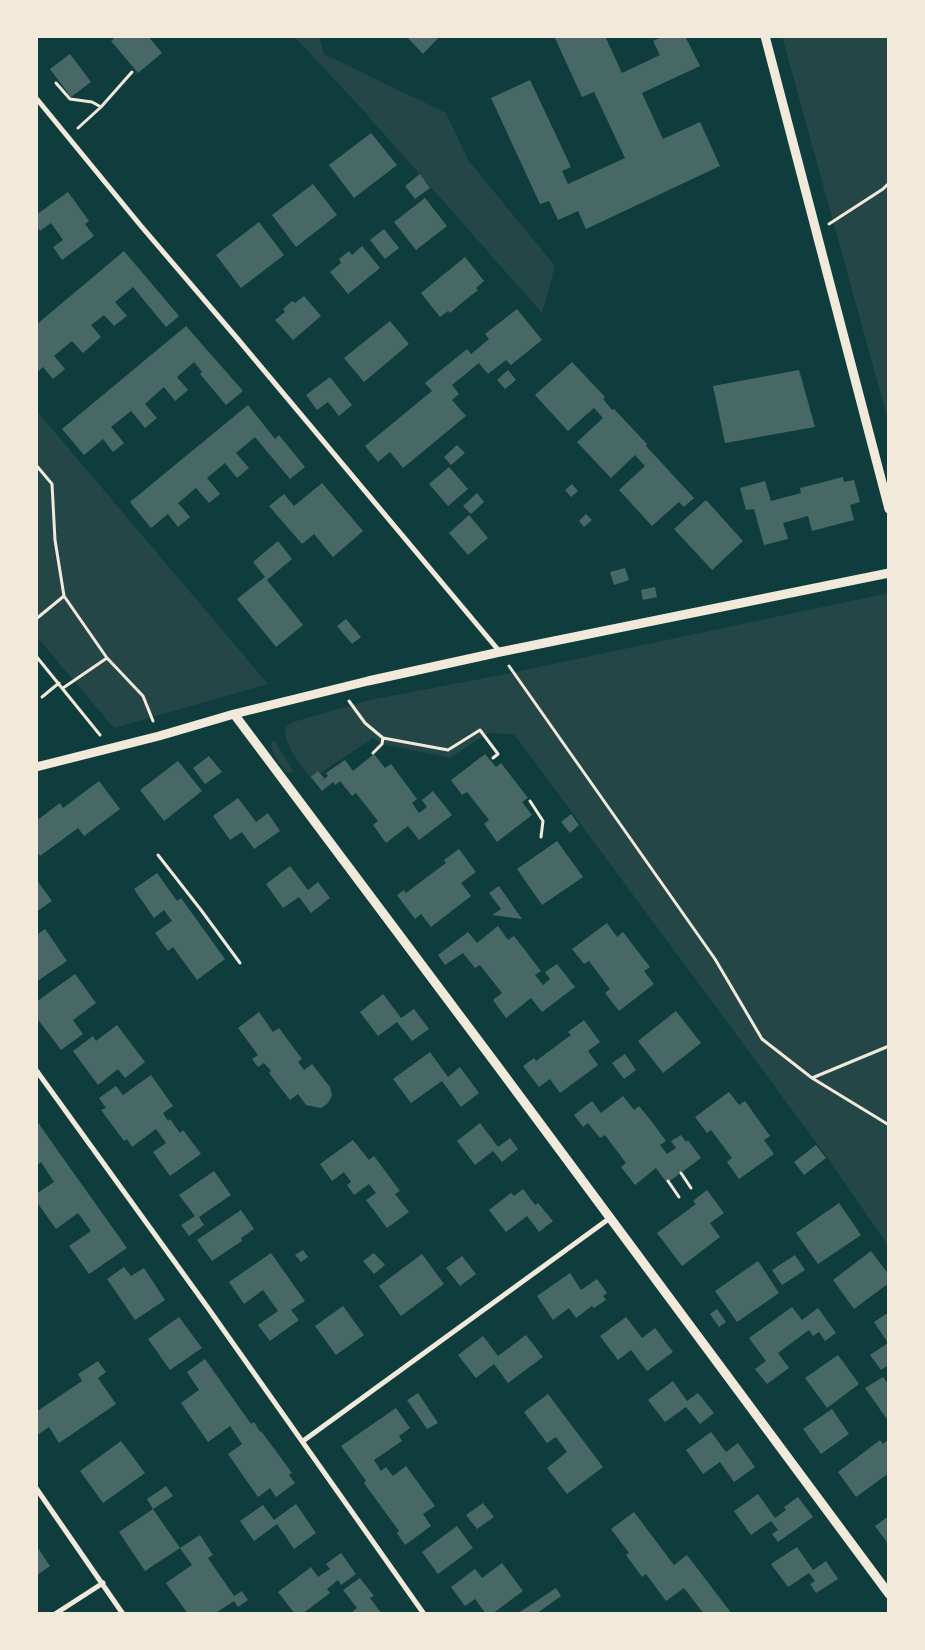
<!DOCTYPE html>
<html>
<head>
<meta charset="utf-8">
<style>
  body { margin:0 }
  #map { position:relative; width:925px; height:1650px; overflow:hidden; background:#0f3d3e; font-family:"DM Sans",sans-serif }
  canvas { display:block }
  .frame { position:absolute; inset:0; border:38px solid #f1e9da; pointer-events:none }
</style>
</head>
<body>
<div id="map">
<canvas width="925" height="1650"></canvas>
<div class="frame"></div>
</div>
<script>
const c = document.querySelector('canvas').getContext('2d');
c.lineJoin = 'round';
function fill(path, color) { c.fillStyle = color; c.fill(path, 'evenodd'); }
function strokePath(path, color, width, dash) { c.strokeStyle = color; c.lineWidth = width; c.lineCap = dash ? 'butt' : 'round'; c.setLineDash(dash || []); c.stroke(path); }
fill(new Path2D(`
  M294 36H319L324 54 446 113 468 160 555 266 542 313 362 109Z
  M782 36H889V424Z
  M36 410 268 684 114 728 36 636Z
  M889 593V1247L827 1157 514 734 488 733 450 758 382 744 373 738 311 779C301 763 284 747 285 728L293 722 370 700 501 675Z
  M273 741 275 742 294 772 287 773C279 763 271 754 271 742Z`), '#244646');
fill(new Path2D(`
  M117 36H148L162 53 138 73 111 41Z
  M406 36H440L423 54Z
  M554 36H605L622 73 660 55 653 41 663 36H685L700 66 642 93 663 139 700 122 720 166 586 229 578 211 558 220 549 201 540 204 491 98 530 80 571 167 562 171 568 184 625 158 594 92 582 97Z
  M70 54 91 82 71 97 50 69Z
  M371 133 397 165 354 198 329 165Z
  M420 174 430 188 415 199 405 186Z
  M313 184 337 215 296 247 272 215Z
  M68 192 89 221 85 224 94 236 62 260 53 247 63 240 51 223 40 231 36 225V215Z
  M425 198 447 226 416 250 394 222Z
  M259 222 284 255 241 288 216 255Z
  M384 229 399 248 385 259 370 240Z
  M362 246 380 268 348 294 330 272 341 263 339 259 349 251 352 255Z
  M124 251 179 316 166 327 133 287 115 302 127 316 114 326 104 315 91 325 101 337 83 353 72 341 54 356 65 369 53 379 43 367 36 373V325Z
  M465 257 484 281 476 288 478 290 464 301 450 313 448 311 440 317 421 293Z
  M304 296 321 316 293 340 275 320 285 312 283 309 292 301 295 303Z
  M517 309 542 340 511 365 506 360 488 374 479 363 452 385 459 394 452 400 466 416 403 468 390 452 378 462 365 446 432 391 425 383 467 349 471 354 489 339 485 334Z
  M390 321 409 344 364 382 344 358Z
  M186 326 243 391 226 405 200 374 202 372 194 362 177 377 188 390 175 401 164 387 145 404 157 418 145 428 131 411 111 427 124 443 113 452 103 439 84 455 62 429Z
  M572 362 605 397 603 399 612 410 614 409 630 426 647 444 646 446 694 498 684 507 679 502 652 526 619 490 645 466 635 455 611 478 577 442 603 418 594 408 568 431 535 395Z
  M508 370 516 380 505 389 497 380Z
  M799 370 815 427 725 443 713 386Z
  M330 377 352 405 339 416 328 402 317 410 306 395Z
  M248 405 275 439 279 435 305 467 290 479 255 437 236 453 249 468 237 478 225 463 207 478 220 494 209 503 196 488 178 503 190 517 178 527 168 514 151 528 130 502Z
  M457 445 465 453 451 465 444 457Z
  M449 467 468 489 448 506 429 484Z
  M843 477 844 482 854 480 860 502 850 505 854 520 812 531 808 516 783 523 788 539 764 545 754 509 746 510 740 488 765 481 771 501 801 493 800 488Z
  M322 483 363 531 333 557 314 534 302 544 269 506 284 494 294 506Z
  M572 484 578 491 571 497 565 490Z
  M477 493 484 502 471 514 463 506Z
  M706 500 743 541 712 570 674 529Z
  M586 514 592 520 584 527 579 521Z
  M469 515 488 538 468 555 449 533Z
  M278 541 292 559 267 580 303 625 276 647 237 599 265 577 253 562Z
  M625 568 629 580 614 585 610 572Z
  M655 587 657 597 643 600 641 590Z
  M346 619 361 637 352 644 337 626Z
  M374 754 385 768 391 764 417 799 412 803 419 813 427 807 422 800 433 791 452 815 419 840 408 826 386 843 373 825 378 821 356 793 352 796 340 781 335 785 333 782 322 791 311 777 318 771 324 778 320 782 328 776 326 773 345 760 353 771Z
  M485 754 496 767 501 763 528 798 522 802 532 815 497 842 484 824 489 820 467 792 462 795 451 780Z
  M209 756 222 772 205 784 193 768Z
  M178 761 202 791 164 821 140 790Z
  M99 781 120 809 84 836 78 828 40 856 36 851V821L60 803 63 808Z
  M238 798 256 822 268 813 280 831 254 849 242 832 230 840 213 816Z
  M571 814 579 825 570 833 561 822Z
  M557 841 583 877 542 905 517 869Z
  M459 849 476 872 461 883 471 896 431 927 421 914 415 919 397 895 404 890 406 893 427 877 446 863 444 860Z
  M290 866 308 890 318 882 330 898 311 913 299 897 283 908 266 884Z
  M157 873 177 901 181 898 225 959 197 980 173 947 168 951 155 933 172 921 164 910 154 918 134 889Z
  M36 879 52 901 36 912Z
  M499 886 510 902 522 919 492 915 501 909 489 893Z
  M607 923 617 937 623 932 636 949 650 967 644 971 654 984 619 1011 605 993 610 989 589 961 584 964 572 949Z
  M498 926 508 940 514 936 541 971 535 975 543 985 550 979 545 972 557 964 575 987 542 1012 531 998 506 1018 493 1000 502 993 480 965 475 968 463 953 445 965 438 955 468 932 477 943Z
  M45 929 67 961 36 982V935Z
  M75 974 96 1003 73 1020 83 1034 61 1050 36 1017V1002Z
  M383 994 401 1018 414 1009 429 1029 412 1041 397 1022 378 1036 360 1012Z
  M676 1011 701 1043 663 1073 638 1041Z
  M259 1012 273 1032 279 1028 302 1059 298 1062 304 1070 312 1064 330 1087 332 1096 328 1103 321 1108 306 1105 298 1094 290 1100 269 1073 271 1071 264 1063 258 1067 252 1059 258 1055 238 1028Z
  M584 1020 600 1042 588 1051 598 1065 560 1093 550 1079 539 1087 523 1066 534 1058 536 1061 571 1035 568 1032Z
  M117 1025 145 1062 125 1078 118 1069 98 1085 73 1051 93 1036 96 1041Z
  M430 1052 448 1077 460 1067 479 1093 461 1107 442 1081 411 1103 393 1079Z
  M625 1054 636 1070 624 1079 612 1063Z
  M151 1075 173 1106 163 1113 168 1121 170 1119 180 1133 183 1130 201 1154 170 1176 153 1152 166 1143 156 1129 132 1147 127 1139 124 1141 101 1110 106 1108 99 1098 116 1086 123 1095Z
  M729 1092 739 1105 745 1101 770 1136 764 1140 774 1154 739 1179 727 1162 732 1158 711 1130 707 1133 695 1117Z
  M623 1096 634 1110 639 1106 652 1122 666 1141 660 1145 667 1154 676 1148 671 1141 681 1135 686 1142 688 1140 701 1158 667 1183 656 1168 635 1185 621 1167 626 1163 605 1135 600 1138 588 1123 583 1127 574 1115 592 1101 601 1113Z
  M36 1120 127 1248 89 1274 69 1246 91 1231 78 1213 56 1229 36 1201V1194L54 1182 41 1162 36 1166Z
  M480 1123 498 1147 510 1138 518 1149 502 1162 493 1151 475 1165 457 1141Z
  M353 1140 369 1160 374 1156 400 1191 395 1194 409 1212 387 1228 366 1200 376 1193 369 1184 354 1195 347 1185 351 1182 344 1172 332 1181 320 1164Z
  M816 1145 826 1158 804 1175 794 1162Z
  M214 1171 231 1195 199 1217 204 1225 189 1236 181 1225 195 1216 179 1195Z
  M523 1189 535 1205 538 1203 553 1221 539 1232 527 1216 506 1232 489 1210 511 1193 514 1196Z
  M707 1190 724 1213 710 1223 720 1237 682 1266 657 1233 696 1204 693 1201Z
  M839 1203 861 1235 818 1264 796 1233Z
  M241 1210 254 1229 241 1238 242 1241 212 1261 197 1240Z
  M303 1250 308 1257 301 1262 295 1255Z
  M871 1251 889 1275V1283L854 1309 833 1280Z
  M271 1253 305 1301 291 1310 299 1320 270 1341 258 1325 278 1311 263 1290 244 1304 229 1282Z
  M374 1253 385 1265 374 1274 363 1261Z
  M422 1254 444 1284 401 1316 379 1286Z
  M795 1255 805 1270 782 1285 772 1270Z
  M462 1256 476 1274 460 1286 446 1268Z
  M758 1261 779 1293 737 1322 715 1291Z
  M124 1267 131 1276 144 1268 165 1300 135 1320 107 1279Z
  M570 1273 581 1290 597 1279 607 1293 603 1296 606 1300 594 1308 592 1306 576 1318 569 1308 553 1320 537 1296Z
  M343 1306 364 1335 336 1355 315 1326Z
  M792 1307 802 1320 818 1308 836 1333 825 1341 819 1332 813 1336 809 1330 778 1353 789 1368 767 1384 755 1369 766 1361 749 1338Z
  M717 1309 726 1322 719 1327 710 1314Z
  M889 1312V1365L881 1370 870 1355 888 1343 874 1322Z
  M179 1317 202 1348 170 1370 148 1339Z
  M626 1317 642 1338 655 1328 673 1352 647 1371 631 1350 618 1360 600 1336Z
  M526 1335 543 1357 508 1383 494 1364 476 1378 458 1355 483 1336 498 1356Z
  M838 1355 859 1384 827 1408 805 1378Z
  M205 1359 251 1424 254 1422 260 1432 261 1431 292 1473 289 1475 295 1483 276 1497 270 1488 258 1497 228 1454 242 1444 230 1426 208 1442 181 1403 199 1390 187 1372Z
  M98 1361 106 1372 98 1378 116 1404 59 1443 49 1427 36 1436V1412L82 1381 78 1374Z
  M883 1377 889 1385V1422L865 1388Z
  M673 1381 687 1401 698 1393 714 1413 700 1424 686 1407 665 1422 648 1400Z
  M418 1393 438 1423 427 1429 407 1400Z
  M548 1394 603 1467 567 1494 547 1468 567 1452 556 1437 547 1443 524 1412Z
  M396 1408 410 1428 399 1436 402 1441 374 1460 381 1471 386 1467 393 1476 406 1466 435 1506 423 1514 431 1526 405 1545 397 1533 399 1531 364 1483 366 1481 341 1446Z
  M832 1409 849 1434 821 1454 803 1429Z
  M711 1432 726 1452 738 1443 755 1467 734 1482 720 1462 703 1474 686 1450Z
  M889 1439V1473L856 1497 838 1472 880 1440 883 1444Z
  M121 1441 145 1473 103 1503 80 1471Z
  M166 1486 173 1496 153 1509 147 1499Z
  M758 1494 775 1518 786 1510 784 1507 798 1497 813 1517 778 1542 772 1534 778 1530 771 1521 751 1535 734 1511Z
  M483 1503 494 1517 477 1529 466 1515Z
  M296 1504 316 1533 294 1549 277 1524 254 1541 240 1521 263 1505 274 1520Z
  M153 1509 180 1548 145 1571 119 1532Z
  M634 1512 674 1565 687 1555 732 1614H704L684 1588 666 1601 646 1574 642 1577 626 1555 629 1553 611 1529Z
  M889 1516V1545L875 1526Z
  M457 1526 473 1548 438 1574 422 1552Z
  M200 1535 213 1555 208 1558 234 1596 242 1591 248 1600 238 1607 234 1601 214 1614H188L166 1583 192 1565 180 1548Z
  M36 1545 50 1566 36 1576Z
  M797 1547 813 1570 826 1561 838 1579 816 1593 810 1584 815 1581 809 1573 788 1587 771 1564Z
  M341 1553 356 1574 341 1585 338 1580 327 1589 330 1593 302 1614H295L278 1592 311 1567 318 1577 330 1569 326 1564Z
  M502 1563 523 1591 492 1614H486L475 1599 465 1606 451 1587 475 1569 482 1578Z
  M360 1578 374 1596 370 1598 382 1614H350L357 1608 343 1590Z
  M556 1588 561 1596 536 1614H517Z`), '#486865');
strokePath(new Path2D(`
  M56 83 70 99 92 102 101 107
  M78 128 101 107 132 72
  M829 224 883 189 889 183
  M36 465 52 484 55 540 64 596 107 658 143 696 153 721
  M36 619 64 596
  M36 656 100 735
  M509 666 715 959 762 1039 812 1078 889 1125
  M63 688 107 658
  M42 697 59 683
  M349 701 365 723 383 738 448 750 480 730 498 754 493 758
  M373 753 382 744 383 738
  M530 801 543 821 541 837
  M158 855 201 910 240 963
  M812 1078 889 1046
  M681 1173 691 1188
  M668 1181 679 1197`), '#f1e9da', 3);
strokePath(new Path2D(`
  M36 98 141 226 236 337 500 652
  M36 1070 208 1308 424 1614
  M303 1441 610 1218
  M36 1488 123 1614
  M55 1614 103 1583`), '#f1e9da', 5);
strokePath(new Path2D(`
  M765 36 889 509
  M234 714 496 1064 889 1594
  M36 767 159 736 234 714 368 681 500 652 889 573`), '#f1e9da', 9);
</script>
</body>
</html>
